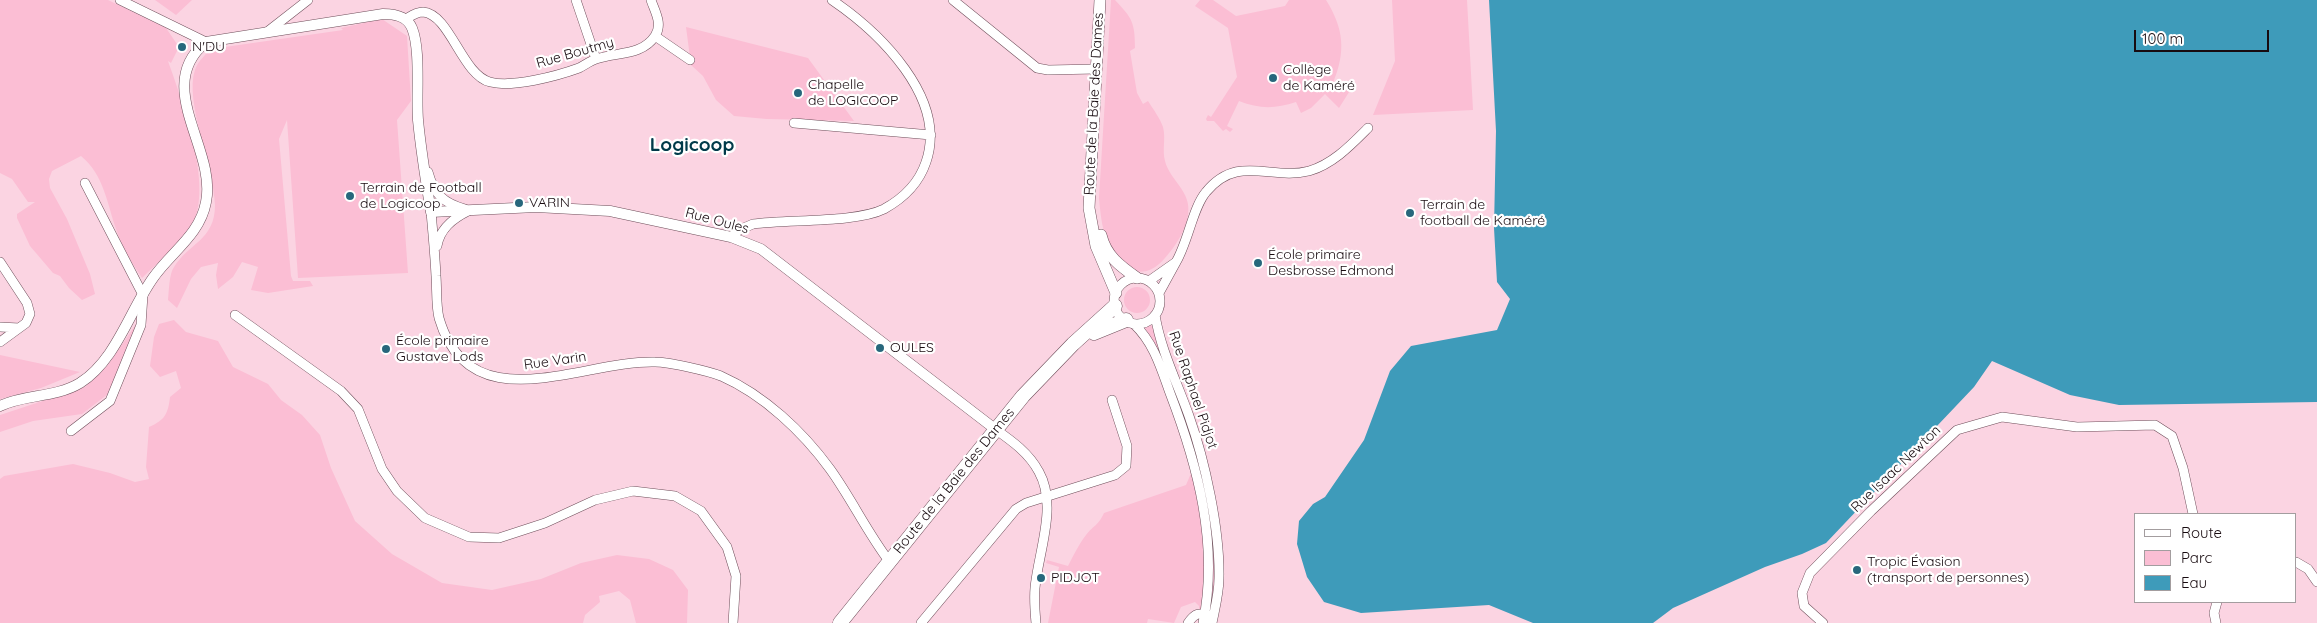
<!DOCTYPE html>
<html>
<head>
<meta charset="utf-8">
<style>
  body { margin:0 }
  #map { position:relative; width:2317px; height:623px; overflow:hidden; background:#fbd4e2; font-family:Quicksand,sans-serif }
  canvas { display:block }
  .legend { position:absolute; left:2134px; top:513px; width:162px; height:90px; box-sizing:border-box; background:#fff; border:1px solid #a39d9f; margin:0; padding:6px 9px; list-style:none; font-size:15px; color:#180b10 }
  .legend li { display:flex; align-items:center; gap:10px; height:25px }
  .legend b { width:25px; border:1px solid #a39d9f }
  .scale { position:absolute; left:2134px; top:30px; width:135px; height:22px; box-sizing:border-box; border:2px solid #180b10; border-top:0; padding-left:6px; font-size:15px; line-height:18px; white-space:nowrap; color:#180b10; -webkit-text-stroke:4px #fff; paint-order:stroke }
</style>
</head>
<body>
<div id="map">
<canvas width="2317" height="623"></canvas>
<ul class="legend">
<li><b style="height:6px;background:#fff"></b>Route</li>
<li><b style="height:14px;background:#fbbed4"></b>Parc</li>
<li><b style="height:14px;background:#3e9bba"></b>Eau</li>
</ul>
<div class="scale">100 m</div>
</div>
<script>
const c = document.querySelector('canvas').getContext('2d');
c.lineJoin = 'round';
function fill(path, color) { c.fillStyle = color; c.fill(path, 'evenodd'); }
function strokePath(path, color, width, dash) { c.strokeStyle = color; c.lineWidth = width; c.lineCap = dash ? 'butt' : 'round'; c.setLineDash(dash || []); c.stroke(path); }
function drawText(font, color, halo, rows, align = 'center') {
  c.font = font + ' Quicksand,sans-serif'; c.lineWidth = 4.5; c.setLineDash([]); c.textBaseline = 'middle'; c.strokeStyle = halo; c.fillStyle = color; for (const [text, x, y, turn = 0] of rows) {
    c.save(); c.translate(x, y); c.rotate((+turn || 0) * Math.PI / 180); c.textAlign = isNaN(turn) ? turn : align; if (halo) c.strokeText(text, 0, 0); c.fillText(text, 0, 0); c.restore();
  }
}
fill(new Path2D(`
  M0 0H108L166 28 179 47 171 63 168 61C182 101 214 186 192 225 182 243 157 263 142 278 132 263 122 247 116 229 107 203 104 175 81 156L52 171 49 179 50 188 67 219 90 274 95 294 82 300 69 288 60 276 53 273 30 246 17 218V214L35 202H28L12 179 0 173Z
  M155 0H192L176 15Z
  M1111 0H1115C1132 18 1135 22 1135 48L1130 51 1137 93 1143 104 1148 101C1153 109 1160 118 1163 127 1166 138 1162 150 1165 161 1170 181 1192 191 1188 215 1186 230 1175 247 1165 258 1138 289 1114 262 1104 232 1101 221 1100 209 1099 198Z
  M1200 0H1213L1236 16 1285 6 1289 0H1326C1344 29 1346 51 1333 83L1351 89 1339 108 1325 94 1311 108 1301 113 1296 102C1275 109 1259 109 1239 101L1227 126 1233 129 1230 132 1226 129 1223 131 1214 121H1207L1206 119 1208 115 1211 117 1237 77 1228 28 1195 6Z
  M1392 0H1467L1473 110 1373 115 1395 61Z
  M382 19 407 36 411 101 397 120 408 273 298 278 287 120 279 139 291 276 293 281H310L313 286 268 293 251 290 258 267 242 262 233 277 218 289 216 275 218 263 201 267 191 279 177 308 168 300C169 291 169 274 174 267 189 243 215 240 215 205 214 168 184 101 195 70 198 61 205 55 211 49L343 30 341 28Z
  M686 27 808 58 854 121 767 119 734 116 716 100 703 76 691 65Z
  M1124 300a13 13 0 1 1 26 0a13 13 0 1 1-26 0Z
  M174 320 186 332 218 341 233 367 268 384 281 400 302 415 320 435 331 468 355 521 392 554 442 583 492 590 541 579 581 563 617 555 649 559 673 570 688 590 687 623H636L630 600 619 591 599 596 600 602 585 615 583 623H0V479L4 476 73 464 110 473 135 482 149 479 146 467 149 427C165 420 168 414 170 397L181 388 176 371 160 377 150 366 154 337 159 324Z
  M138 321 112 391 82 414 33 421 0 432V415L85 387 108 365Z
  M1151 324C1163 360 1180 395 1191 431 1208 488 1220 549 1213 608H1210L1212 585 1211 543 1203 492 1153 342 1145 328Z
  M0 355 80 372 41 388 0 399Z
  M1192 471 1206 550 1203 607 1199 611V606L1195 602 1181 607 1174 623 1148 619 1147 623H1048L1059 567 1046 563 1047 560 1068 566C1073 556 1079 544 1086 535 1094 525 1098 526 1104 513L1186 485Z`), '#fbbed4');
fill(new Path2D(`
  M1489 0H2317V402L2119 405 2070 395 1992 361 1974 387 1826 543 1802 554 1765 567 1673 608 1653 623H1533L1489 605 1361 613 1324 602 1307 577 1297 544 1299 521 1313 504 1325 497 1364 440 1390 371 1411 346 1497 330 1510 299 1497 282 1494 228 1496 131Z`), '#3e9bba');
const minor = new Path2D(`
  M120 0 206 42
  M576 0 596 59
  M953 0 1037 68 1048 70 1096 69
  M406 19C411 16 416 12 423 12 450 14 462 75 490 82 512 88 557 76 579 68 585 65 590 61 596 59 616 52 642 56 655 36 663 24 655 12 651 0
  M267 32 308 0
  M655 36 690 60
  M794 123 931 135
  M428 172C434 194 443 203 465 209
  M431 212C433 234 435 255 436 276 437 289 436 306 439 318 470 424 582 360 655 362 669 362 708 371 721 376 764 395 803 432 830 469 851 498 867 532 889 561
  M731 237 739 230 753 224C788 219 856 223 884 209 904 198 919 183 926 162 948 98 879 32 832 0
  M437 246C440 229 452 219 468 211
  M0 262 27 303 30 314 26 323 0 342
  M1176 262C1188 242 1193 207 1206 192 1238 153 1271 181 1309 171 1333 164 1351 145 1368 128
  M1114 301a23 23 0 1 1 46 0a23 23 0 1 1-46 0Z
  M1149 281 1176 262 1159 293
  M235 315 341 391 358 409 382 469 397 491 425 518 469 537 499 538 545 523 595 500 633 491 675 496 701 511 727 547 736 576 733 623
  M1155 315C1161 351 1177 382 1189 416 1205 461 1220 530 1219 578 1219 593 1215 608 1212 623
  M1134 324C1154 343 1161 368 1170 393 1198 466 1219 545 1203 623
  M0 327 19 328
  M995 429C1012 441 1029 453 1039 472 1058 506 1038 553 1035 588 1034 599 1035 612 1036 623
  M71 431 110 401 141 325 143 295 85 183
  M2296 562 2308 569 2317 582
  M921 623 1016 509 1026 503 1115 475 1126 466 1127 446 1112 400
  M1188 623C1195 613 1199 612 1210 616
  M1823 623 1804 606 1802 593 1810 573 1871 511 1957 430 2002 417 2077 427 2155 425 2172 436 2183 468 2193 514
  M2216 623 2214 613 2217 602`);
const tertiary = new Path2D(`
  M0 406C25 394 55 398 80 383 116 360 129 312 153 278 171 252 200 235 206 202 217 149 152 86 206 42L383 14C395 14 407 16 412 28 421 50 416 95 418 120 421 151 426 182 431 212L536 207 610 211 731 237 761 249 995 429`);
const secondary = new Path2D(`
  M1100 0 1089 208 1096 246 1116 293
  M1101 235C1106 256 1120 266 1137 278`);
const primary = new Path2D(`
  M1094 333 1126 320
  M840 623 1023 396 1073 344 1115 306`);
strokePath(minor, '#6e4e5a', 10);
strokePath(tertiary, '#6e4e5a', 11);
strokePath(secondary, '#6e4e5a', 12);
strokePath(primary, '#6e4e5a', 15);
strokePath(minor, '#fff', 9);
strokePath(tertiary, '#fff', 10);
strokePath(secondary, '#fff', 11);
strokePath(primary, '#fff', 14);
for (const [x, y, r, color] of [
  [182,47,5,"#28677c"],
  [1273,78,5,"#28677c"],
  [798,93,5,"#28677c"],
  [350,196,5,"#28677c"],
  [519,203,5,"#28677c"],
  [1410,213,5,"#28677c"],
  [1258,263,5,"#28677c"],
  [880,348,5,"#28677c"],
  [386,349,5,"#28677c"],
  [1857,570,5,"#28677c"],
  [1041,578,5,"#28677c"]
]) { const dot = new Path2D(); dot.arc(x, y, r, 0, 2 * Math.PI); c.fillStyle = color; c.fill(dot); strokePath(dot, '#fff', 2); }
drawText('14px', '#180b10', '#fff', [
  ["N'DU",192,47],
  ["Collège",1283,70],
  ["de Kaméré",1283,86],
  ["Chapelle",808,85],
  ["de LOGICOOP",808,101],
  ["Terrain de Football",360,188],
  ["de Logicoop",360,204],
  ["VARIN",529,203],
  ["Terrain de",1420,205],
  ["football de Kaméré",1420,221],
  ["École primaire",1268,255],
  ["Desbrosse Edmond",1268,271],
  ["École primaire",396,341],
  ["Gustave Lods",396,357],
  ["OULES",890,348],
  ["Tropic Évasion",1867,562],
  ["(transport de personnes)",1867,578],
  ["PIDJOT",1051,578]
], 'left');
drawText('14px', '#180b10', '#fff', [
  ["Rue Boutmy",575,53,-16],
  ["Route de la Baie des Dames",1094,104,-87],
  ["Rue Oules",717,221,15],
  ["Rue Varin",555,361,-8],
  ["Rue Raphael Pidjot",1193,390,71],
  ["Rue Isaac Newton",1896,469,-44],
  ["Route de la Baie des Dames",954,481,-51]
]);
drawText('bold 19px', '#013a4a', '#fff', [
  ["Logicoop",692,145]
]);
</script>
</body>
</html>
